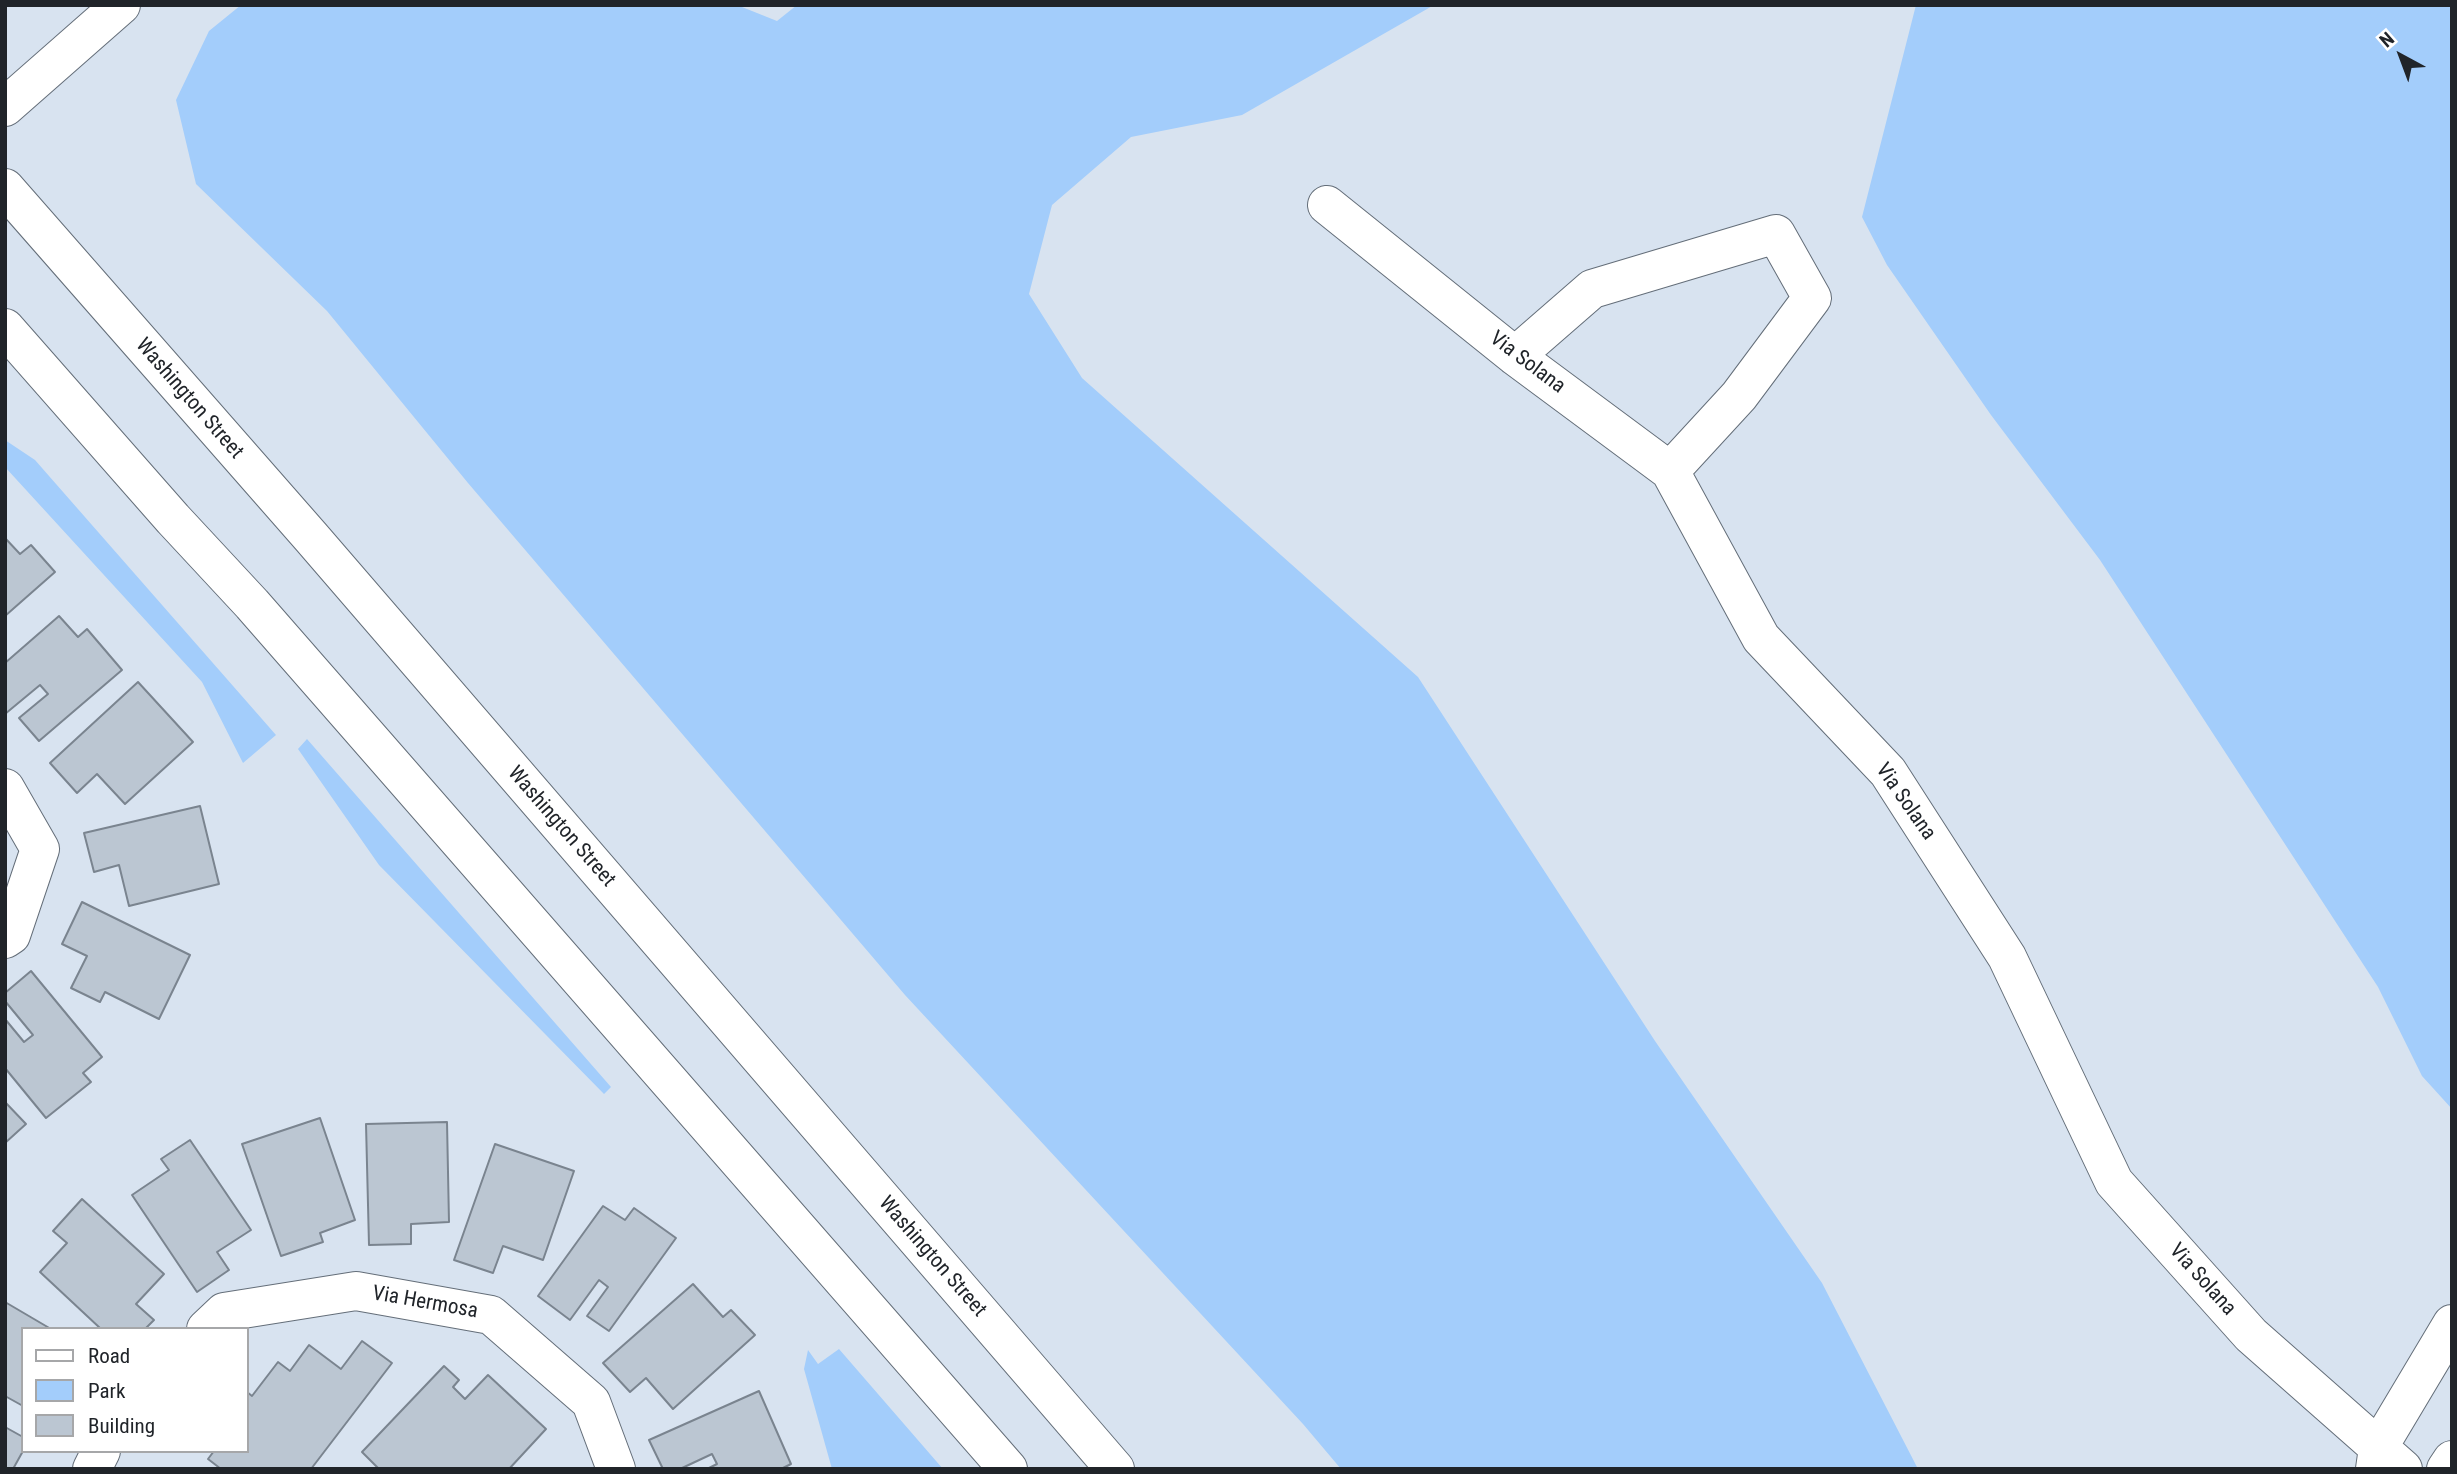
<!DOCTYPE html>
<html>
<head>
<meta charset="utf-8">
<style>
  body { margin:0 }
  #map { position:relative; width:2457px; height:1474px; overflow:hidden; background:#d8e3f0; font-family:"Roboto Condensed",sans-serif }
  canvas { display:block }
  .frame { position:absolute; inset:0; border:7px solid #202429; pointer-events:none }
  .legend { position:absolute; left:21px; top:1327px; width:228px; height:126px; box-sizing:border-box; background:#fff; border:2px solid #a6a7a9; margin:0; padding:9px 12px; list-style:none; font-size:21px; color:#202429 }
  .legend li { display:flex; align-items:center; gap:14px; height:35px }
  .legend b { width:35px; border:2px solid #a6a7a9 }
  .north { position:absolute; left:2366px; top:21px; width:70px; height:70px; -webkit-text-stroke:5px #fff; paint-order:stroke; rotate:319deg; font-size:19px; font-weight:700; line-height:28px; text-align:center; color:#202429 }
  .north::after { content:''; display:block; margin:auto; width:24px; height:32px; background:#202429; clip-path:polygon(50% 0,100% 100%,50% 72%,0 100%) }
</style>
</head>
<body>
<div id="map">
<canvas width="2457" height="1474"></canvas>
<div class="frame"></div>
<ul class="legend">
<li><b style="height:9px;background:#fff"></b>Road</li>
<li><b style="height:19px;background:#a3cdfb"></b>Park</li>
<li><b style="height:19px;background:#bbc6d2"></b>Building</li>
</ul>
<div class="north">N</div>
</div>
<script>
const c = document.querySelector('canvas').getContext('2d');
c.lineJoin = 'round';
function fill(path, color) { c.fillStyle = color; c.fill(path, 'evenodd'); }
function strokePath(path, color, width, dash) { c.strokeStyle = color; c.lineWidth = width; c.lineCap = dash ? 'butt' : 'round'; c.setLineDash(dash || []); c.stroke(path); }
function drawText(font, color, halo, rows, align = 'center') {
  c.font = font + ' "Roboto Condensed",sans-serif'; c.lineWidth = 5; c.setLineDash([]); c.textBaseline = 'middle'; c.strokeStyle = halo; c.fillStyle = color; for (const [text, x, y, turn = 0] of rows) {
    c.save(); c.translate(x, y); c.rotate((+turn || 0) * Math.PI / 180); c.textAlign = isNaN(turn) ? turn : align; if (halo) c.strokeText(text, 0, 0); c.fillText(text, 0, 0); c.restore();
  }
}
fill(new Path2D(`
  M241 5H737L777 21 797 5H1434L1242 115 1131 137 1052 205 1029 294 1082 378 1418 677 1655 1041 1822 1283 1918 1469H1341L1303 1424 905 995 468 483 327 311 196 184 176 100 209 31Z
  M1916 5H2452V1109L2422 1076 2378 987 2100 560 1991 415 1887 265 1862 217Z
  M5 440 35 460 276 735 243 763 202 682 5 467Z
  M307 739 611 1087 604 1094 379 865 298 749Z
  M839 1349 943 1469H832L804 1369 808 1350 818 1364Z`), '#a3cdfb');
const building = new Path2D(`
  M5 538 20 554 31 545 55 572 5 616Z
  M59 616 78 637 87 629 122 670 39 741 19 718 48 694 40 685 5 714V663Z
  M138 682 193 742 125 804 97 774 77 793 50 763Z
  M200 806 219 884 129 906 119 865 94 872 84 833Z
  M82 902 190 955 159 1019 105 992 100 1002 71 988 87 956 62 944Z
  M31 971 102 1057 83 1073 91 1082 46 1118 5 1068V1019L24 1042 33 1035 5 1001V993Z
  M5 1102 26 1124 5 1143Z
  M320 1118 355 1220 320 1233 323 1242 281 1256 242 1144Z
  M447 1122 449 1222 411 1224V1244L369 1245 366 1124Z
  M190 1140 251 1230 217 1252 229 1270 197 1292 132 1195 169 1170 161 1159Z
  M495 1144 574 1171 543 1260 503 1246 493 1273 454 1260Z
  M82 1199 164 1274 136 1304 154 1320 145 1329H101L40 1272 67 1243 53 1231Z
  M603 1206 625 1220 634 1208 676 1238 609 1331 587 1316 608 1287 599 1280 570 1320 538 1296Z
  M693 1284 723 1317 731 1310 755 1335 673 1409 646 1378 630 1392 603 1363Z
  M5 1302 51 1329H23V1406L5 1396Z
  M362 1341 392 1363 311 1469H221L208 1459 214 1451H247V1392L252 1396 278 1362 290 1371 309 1345 341 1369Z
  M444 1366 459 1380 453 1387 465 1399 488 1375 546 1429 509 1469H379L362 1452Z
  M759 1391 791 1464 781 1469H707L717 1464 712 1454 680 1469H663L649 1440Z
  M5 1427 23 1437V1451L13 1469H5Z`);
fill(building, '#bbc6d2');
strokePath(building, '#7a848f', 2);
const street = new Path2D(`
  M1327 205 1515 356 1670 471 1761 638 1888 772 2007 957 2114 1182 2251 1335 2403 1469
  M1515 356 1592 289 1776 234 1812 298 1739 396 1670 471
  M5 788 40 849 11 935 5 939
  M206 1329 224 1312 356 1291 491 1315 591 1402 616 1469
  M92 1469 101 1451
  M2375 1469 2378 1448 2452 1324
  M2446 1469 2452 1460`);
const secondary = new Path2D(`
  M5 107 121 5
  M5 188 311 537 1115 1469
  M5 328 173 519 252 604 1008 1469`);
strokePath(street, '#646e79', 40);
strokePath(secondary, '#646e79', 40);
strokePath(street, '#fff', 38);
strokePath(secondary, '#fff', 38);
drawText('21px', '#202429', '#fff', [
  ["Via Solana",1527,363,37],
  ["Washington Street",189,399,49],
  ["Via Solana",1905,802,55],
  ["Washington Street",561,827,49],
  ["Washington Street",932,1257,49],
  ["Via Solana",2202,1280,48],
  ["Via Hermosa",425,1303,10]
]);
</script>
</body>
</html>
